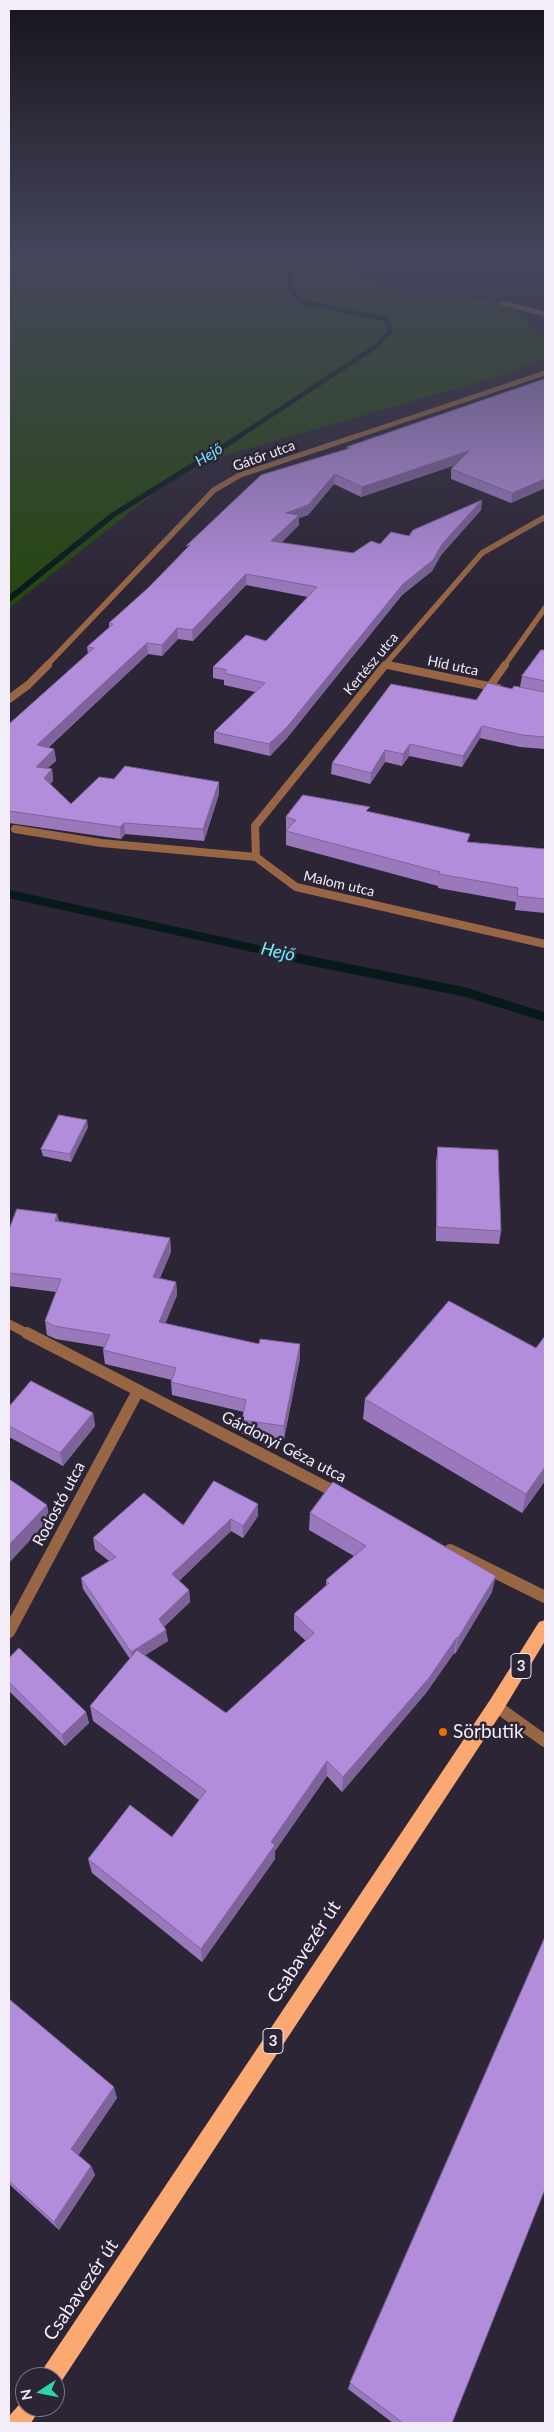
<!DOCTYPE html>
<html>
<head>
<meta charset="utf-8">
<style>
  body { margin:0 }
  #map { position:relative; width:554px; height:2432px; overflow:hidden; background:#2c2535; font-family:Lato,sans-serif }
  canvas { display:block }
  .frame { position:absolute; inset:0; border:10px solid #f2edf8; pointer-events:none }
  .north { position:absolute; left:15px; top:2367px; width:50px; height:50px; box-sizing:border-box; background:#2c2535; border:1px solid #7b7583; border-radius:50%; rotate:259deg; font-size:14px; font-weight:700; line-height:20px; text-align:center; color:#f2edf8 }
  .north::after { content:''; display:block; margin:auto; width:18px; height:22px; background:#2ed4aa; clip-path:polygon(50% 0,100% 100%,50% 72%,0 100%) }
</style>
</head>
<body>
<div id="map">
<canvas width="554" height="2432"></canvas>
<div class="frame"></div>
<div class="north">N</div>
</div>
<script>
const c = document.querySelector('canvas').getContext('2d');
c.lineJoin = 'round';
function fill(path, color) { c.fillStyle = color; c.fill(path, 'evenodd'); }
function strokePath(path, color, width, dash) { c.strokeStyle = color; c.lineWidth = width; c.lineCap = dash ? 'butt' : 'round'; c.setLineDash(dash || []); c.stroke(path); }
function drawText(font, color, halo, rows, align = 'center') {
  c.font = font + ' Lato,sans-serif'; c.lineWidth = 5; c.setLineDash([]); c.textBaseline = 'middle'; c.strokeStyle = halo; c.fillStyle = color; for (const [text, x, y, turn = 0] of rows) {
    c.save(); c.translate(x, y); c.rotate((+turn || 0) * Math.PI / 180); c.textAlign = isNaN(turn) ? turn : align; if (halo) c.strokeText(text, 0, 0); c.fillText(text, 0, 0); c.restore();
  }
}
fill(new Path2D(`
  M9 258H352L348 268 396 294 511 302 538 336 545 338V358L513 372 188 466 9 608Z`), '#264710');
strokePath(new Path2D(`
  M238 437 375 347 391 331 385 319 303 302C287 291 287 276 291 258`), '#07191a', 4.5);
strokePath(new Path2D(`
  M9 599 113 515 240 436`), '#07191a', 5.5);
strokePath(new Path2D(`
  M9 894 303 959`), '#07191a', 8);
strokePath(new Path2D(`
  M296 958 465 992 545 1017`), '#07191a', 9);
strokePath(new Path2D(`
  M502 303 545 314
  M354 437 545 373`), '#986645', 4.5);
strokePath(new Path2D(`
  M385 664 393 666
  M46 666 214 490 240 475 357 436
  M384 666 482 553 545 517
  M504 666 545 608`), '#986645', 5.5);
strokePath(new Path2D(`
  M388 665 498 688
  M490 686 505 665
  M9 699 28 685 48 665
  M15 829 101 843 256 857 296 887 545 944
  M256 857 255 826 385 665`), '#986645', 8);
strokePath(new Path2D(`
  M9 1324 30 1335`), '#986645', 9);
strokePath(new Path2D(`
  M27 1333 339 1494
  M450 1550 545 1597
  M9 1632 138 1391
  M496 1706 545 1741`), '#986645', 12);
fill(new Path2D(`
  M545 1620V1641L502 1712 59 2385 55 2386V2377H40L43 2369 490 1700 539 1622Z
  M25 2398V2407H41L31 2423H9L10 2415Z`), '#fba872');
fill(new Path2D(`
  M545 379V488L511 503 451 479V469L455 465 361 497 334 484 308 515 299 518V525L281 543 353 553 380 544 409 536 482 500 481 510 441 555 432 571 402 595 287 738 270 756 214 743V732L255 692 224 685V680L213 678V667L266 641 308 597 246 585 193 641 178 639 162 656 148 654 48 748 54 749 56 761 47 768 52 769 53 781 50 784 71 804 114 779 219 794 204 841 125 834 121 839 9 823V724L88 654 87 647 109 628V623L347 449V447Z
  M545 650V749L520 747 480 738 462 767 409 756 402 766 385 762 370 784 331 774 332 763 476 700 512 689 520 687 522 676Z
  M369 812 469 842 545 849V913L515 910 516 902 438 888V886L286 845V817Z
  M88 1127 71 1162 43 1156 41 1149Z
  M438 1147 501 1231 499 1244 436 1241V1161Z
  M57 1214 59 1221 170 1238 171 1252 160 1278 176 1282 177 1295 165 1324 259 1344H300V1358L284 1439 242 1434V1420L244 1412 172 1395 171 1382 172 1380 105 1364 103 1350 104 1347 56 1339 47 1335 45 1321 56 1292 9 1286V1230Z
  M545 1336V1481L522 1513 363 1419 365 1399 536 1348Z
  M9 1407 93 1413 95 1426 63 1466 9 1437Z
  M310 1513 492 1592 455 1654 454 1653 426 1693 342 1792 327 1776 275 1851V1859L202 1962 92 1873 88 1859 172 1837 199 1800 93 1721 90 1706 130 1659 83 1589 81 1578 109 1561 95 1550 93 1538 258 1516 243 1538 231 1531 179 1581 189 1590 190 1602 164 1627 168 1641 145 1655 226 1713 306 1641 294 1630V1614L326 1586V1580L354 1556 309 1530Z
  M9 1658 86 1712 89 1723 65 1746 9 1691Z
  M9 1999 117 2098 78 2155 91 2166 95 2175 59 2230 9 2184Z
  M350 2383 452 2423H393L348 2389Z`), '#9979bc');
fill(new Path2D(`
  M469 451 468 461 361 497 362 487Z
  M335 474 334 484 308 515 299 518V525L271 552V541L286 513Z
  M545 479V488L511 503 512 493Z
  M482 500 481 510 441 555 432 571 402 595 287 738 270 756 269 744 403 584 442 544Z
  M246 574V585L193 641 192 630Z
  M177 628 178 639 162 656V645Z
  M147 643 148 654 38 756 37 745Z
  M482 726 480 738 462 767 463 756Z
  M410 744 409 756 402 766 403 754Z
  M54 749 56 761 37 778 36 767Z
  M385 750V762L370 784 371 773Z
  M52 769 53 781 45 790 44 778Z
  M219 782V794L204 841 203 829Z
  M124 823 125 834 121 839 120 827Z
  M87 1120 88 1127 71 1162 70 1154Z
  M57 1214 60 1227 55 1221Z
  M170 1238 171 1252 154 1291 153 1277Z
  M176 1282 177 1295 160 1336 159 1322Z
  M300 1344V1358L284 1439V1426Z
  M93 1413 95 1426 63 1466 60 1453Z
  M545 1467V1481L522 1513 526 1494Z
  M258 1504V1516L243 1538V1526Z
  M47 1505 50 1519 9 1563V1545Z
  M231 1519V1531L173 1586 172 1574Z
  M496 1576 492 1592 455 1654 458 1638Z
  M189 1590 190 1602 160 1630 159 1619Z
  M166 1630 168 1641 133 1663 131 1652Z
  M457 1637 454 1653 426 1693 342 1792 343 1777Z
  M86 1712 89 1723 65 1746 62 1735Z
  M327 1761V1776L275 1851V1859L202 1962 201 1949 271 1842Z
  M114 2087 117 2098 76 2159 71 2149Z
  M91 2166 95 2175 59 2230 54 2222Z`), '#7d6399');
const building = new Path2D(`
  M545 379V479L512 493 451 469 469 451 362 487 335 474 308 505 286 513 299 515 271 541 353 553 371 541 380 544 391 532 409 536 413 530 482 500 442 544 433 560 403 584 287 727 269 744 214 732 265 683 224 673 227 670 213 667 246 635 266 641 317 587 246 574 192 630 177 628 162 645 147 643 37 745 54 749 36 767 52 769 44 778 71 804 99 777 114 779 125 766 219 782 203 829 124 823 120 827 9 811V724L94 648 87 647 113 624 109 623 148 588 190 545 186 546 261 475 350 448 347 447Z
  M541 650H545V681L522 676Z
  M488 683 512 689 514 686 545 692V737L522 735 482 726 463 756 410 744 403 754 385 750 371 773 332 763 391 684 476 700Z
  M303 795 370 807 366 811 470 834 467 842 545 849V899L517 896 518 888 439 874 440 872 286 831 296 820 286 817Z
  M59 1115 87 1120 70 1154 41 1149Z
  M438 1147 498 1150 501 1231 437 1227Z
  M17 1209 57 1214 55 1221 170 1238 153 1277 176 1282 159 1322 259 1344 260 1339 300 1344 284 1426 242 1420 246 1400 171 1382 176 1368 103 1350 110 1335 54 1326 45 1321 61 1279 9 1273V1230Z
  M449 1301 536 1348 545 1336V1467L526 1494 365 1399Z
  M31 1381 93 1413 60 1453 9 1426V1407Z
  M9 1479 47 1505 9 1545Z
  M214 1481 258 1504 243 1526 231 1519 172 1574 189 1590 159 1619 166 1630 131 1652 81 1578 116 1557 93 1538 144 1493 183 1525Z
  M333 1482 496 1576 458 1638 457 1637 429 1678 343 1777 327 1761 271 1842 275 1845 201 1949 88 1859 130 1805 172 1837 206 1791 90 1706 137 1650 226 1713 314 1633 294 1614 329 1583 326 1580 366 1546 310 1513Z
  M19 1648 86 1712 62 1735 9 1682V1658Z
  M545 1937V2189L452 2423H403L350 2383Z
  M9 1999 114 2087 71 2149 91 2166 54 2222 9 2181Z`);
fill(building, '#b28ddb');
strokePath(building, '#7d6399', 1);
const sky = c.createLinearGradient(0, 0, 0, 598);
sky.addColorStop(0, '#18141d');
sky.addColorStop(0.43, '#45465c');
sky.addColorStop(1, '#45465c00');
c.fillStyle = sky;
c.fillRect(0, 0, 554, 598);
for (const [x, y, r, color] of [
  [443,1732,5,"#e8710a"]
]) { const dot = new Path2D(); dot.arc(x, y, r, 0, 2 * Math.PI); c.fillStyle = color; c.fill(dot); strokePath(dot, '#2c2535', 2); }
drawText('14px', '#f2edf8', '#2c2535', [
  ["Gátőr utca",264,456,-20],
  ["Kertész utca",371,664,-50],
  ["Híd utca",453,666,12],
  ["Malom utca",339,884,13]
]);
drawText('italic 15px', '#6af1fb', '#2c2535', [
  ["Hejő",209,455,-32]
]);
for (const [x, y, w] of [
  [521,1666,20],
  [273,2041,20]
]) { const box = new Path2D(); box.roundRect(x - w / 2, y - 12.5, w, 25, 4); c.fillStyle = '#2c2535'; c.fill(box); strokePath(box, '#f2edf8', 1); }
drawText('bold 15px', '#f2edf8', null, [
  ["3",521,1666],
  ["3",273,2041]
]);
drawText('16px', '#f2edf8', '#2c2535', [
  ["Gárdonyi Géza utca",284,1447,27],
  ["Rodostó utca",59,1504,-62]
]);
drawText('italic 18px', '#6af1fb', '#2c2535', [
  ["Hejő",278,952,12]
]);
drawText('19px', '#f2edf8', '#2c2535', [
  ["Sörbutik",453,1732]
], 'left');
drawText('19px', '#f2edf8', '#2c2535', [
  ["Csabavezér út",304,1952,-57],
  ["Csabavezér út",81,2290,-56]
]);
</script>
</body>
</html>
